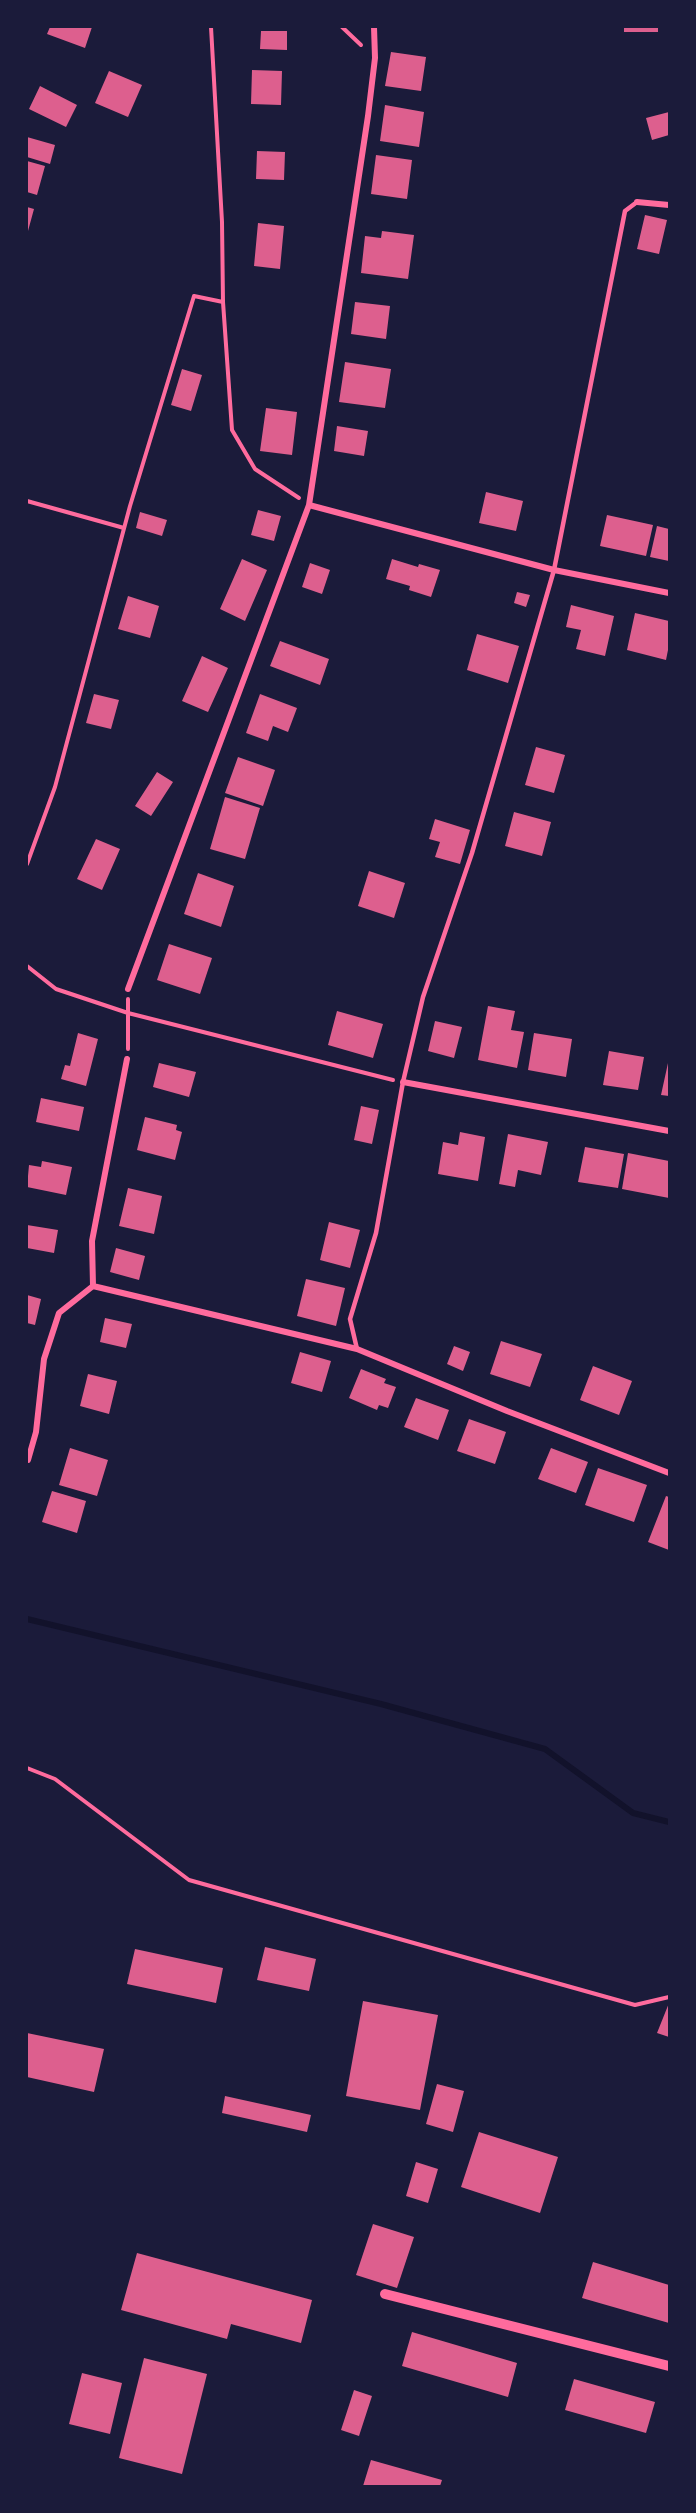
<!DOCTYPE html>
<html>
<head>
<meta charset="utf-8">
<style>
  body { margin:0 }
  #map { position:relative; width:696px; height:2513px; overflow:hidden; background:#1b1b3a; font-family:Montserrat,sans-serif }
  canvas { display:block }
  .frame { position:absolute; inset:0; border:28px solid #1b1b3a; pointer-events:none }
</style>
</head>
<body>
<div id="map">
<canvas width="696" height="2513"></canvas>
<div class="frame"></div>
</div>
<script>
const c = document.querySelector('canvas').getContext('2d');
c.lineJoin = 'round';
function strokePath(path, color, width, dash) { c.strokeStyle = color; c.lineWidth = width; c.lineCap = dash ? 'butt' : 'round'; c.setLineDash(dash || []); c.stroke(path); }
function fill(path, color) { c.fillStyle = color; c.fill(path, 'evenodd'); }
strokePath(new Path2D(`
  M27 1619 381 1704 545 1749 633 1813 669 1822`), '#12122b', 6);
fill(new Path2D(`
  M50 27H92L85 48 47 34Z
  M624 27H658V32H624Z
  M261 31H287V50L260 49Z
  M391 52 426 57 421 91 385 86Z
  M252 70 282 71 281 105 251 104Z
  M109 71 142 85 128 117 95 103Z
  M40 86 77 105 66 127 29 109Z
  M385 105 424 112 419 147 380 141Z
  M669 112V135L652 140 646 118Z
  M27 137 55 145 50 164 27 157Z
  M257 151 285 152 284 180 256 179Z
  M376 155 412 160 407 199 371 194Z
  M27 161 45 166 37 195 27 192Z
  M27 207 34 209 28 231H27Z
  M645 215 667 220 659 254 637 249Z
  M258 223 284 226 280 269 254 266Z
  M382 231 414 235 408 279 361 273 365 236 381 238Z
  M355 302 390 306 386 339 351 334Z
  M345 362 391 369 385 408 339 402Z
  M182 369 202 375 191 411 171 405Z
  M266 408 297 412 292 455 260 451Z
  M337 426 368 431 364 456 334 451Z
  M486 492 523 501 516 531 479 523Z
  M258 510 281 516 274 541 251 535Z
  M140 512 167 520 162 536 136 528Z
  M607 515 653 525 646 556 600 546Z
  M657 526 669 529V561L650 557Z
  M242 559 267 570 245 621 220 609Z
  M392 559 418 567 419 564 440 570 431 597 409 590 410 586 386 579Z
  M310 563 330 570 322 594 302 587Z
  M517 592 530 595 526 607 514 603Z
  M128 596 159 606 150 638 118 629Z
  M571 605 614 616 605 656 576 649 581 630 566 627Z
  M635 613 669 621V645L666 660 627 650Z
  M477 634 519 646 508 683 467 670Z
  M280 641 329 659 320 685 270 666Z
  M202 656 228 668 208 712 182 701Z
  M94 694 119 700 111 729 86 723Z
  M260 694 297 708 288 732 273 726 268 741 246 733Z
  M536 747 565 755 554 793 525 785Z
  M238 757 275 770 263 806 225 793Z
  M157 772 173 782 151 816 135 806Z
  M225 797 260 808 245 859 210 849Z
  M514 812 551 822 542 856 505 846Z
  M435 819 470 830 460 864 435 857 440 842 429 839Z
  M96 839 120 849 102 890 77 879Z
  M369 871 405 883 394 918 358 906Z
  M198 873 234 886 221 927 184 914Z
  M169 944 212 958 200 994 157 980Z
  M488 1006 515 1011 511 1030 524 1032 517 1068 478 1060Z
  M337 1011 383 1024 373 1058 328 1045Z
  M435 1021 462 1027 454 1058 428 1051Z
  M78 1033 98 1039 86 1086 61 1079 65 1065 70 1066Z
  M534 1033 572 1039 566 1077 528 1070Z
  M609 1051 644 1057 638 1090 603 1085Z
  M159 1063 196 1072 189 1097 153 1087Z
  M668 1063H669V1096L661 1095Z
  M41 1098 84 1107 79 1131 36 1122Z
  M361 1106 379 1110 372 1144 354 1140Z
  M145 1117 177 1125 176 1130 182 1132 175 1160 137 1150Z
  M460 1132 485 1137 478 1181 438 1174 443 1142 458 1145Z
  M508 1134 548 1142 541 1175 518 1170 515 1187 499 1184Z
  M585 1147 624 1154 618 1188 578 1182Z
  M628 1153 669 1161V1198L622 1189Z
  M42 1161 72 1167 66 1195 27 1187 29 1165 41 1167Z
  M128 1188 162 1196 154 1234 119 1226Z
  M329 1222 360 1230 350 1268 320 1260Z
  M27 1225 58 1230 54 1253 27 1248Z
  M116 1248 145 1256 139 1280 110 1272Z
  M306 1279 345 1288 336 1326 297 1316Z
  M27 1295 41 1299 35 1325 27 1323Z
  M105 1318 132 1324 126 1348 100 1342Z
  M501 1341 542 1354 530 1387 490 1374Z
  M454 1346 470 1352 463 1371 447 1364Z
  M300 1352 331 1361 322 1392 291 1383Z
  M593 1366 632 1381 619 1415 580 1400Z
  M361 1369 386 1379 384 1383 396 1387 388 1408 379 1405 377 1410 349 1398Z
  M88 1374 117 1381 109 1414 80 1406Z
  M416 1398 449 1410 438 1440 404 1427Z
  M469 1419 506 1432 495 1464 457 1451Z
  M70 1448 108 1460 97 1496 59 1485Z
  M551 1448 588 1462 576 1493 538 1479Z
  M598 1468 647 1485 634 1522 585 1505Z
  M52 1491 86 1501 77 1533 42 1522Z
  M666 1496 669 1497V1550L648 1542Z
  M265 1947 316 1959 309 1991 257 1980Z
  M135 1949 223 1968 216 2003 127 1984Z
  M363 2001 438 2015 420 2110 346 2096Z
  M669 2003V2037L657 2033Z
  M27 2033 104 2049 94 2092 27 2077Z
  M437 2084 464 2091 453 2132 426 2124Z
  M225 2096 311 2115 307 2132 222 2113Z
  M479 2132 558 2157 540 2213 461 2187Z
  M416 2162 438 2169 428 2203 406 2196Z
  M373 2224 414 2237 397 2288 356 2275Z
  M137 2253 312 2300 301 2343 231 2324 227 2339 121 2310Z
  M593 2262 669 2285V2323L582 2298Z
  M412 2332 517 2363 508 2397 402 2366Z
  M144 2358 207 2374 182 2474 119 2458Z
  M82 2373 122 2383 110 2434 69 2424Z
  M574 2379 655 2402 646 2433 565 2410Z
  M354 2390 372 2396 359 2436 341 2430Z
  M371 2460 442 2480 440 2486H363Z`), '#dd5f8e');
strokePath(new Path2D(`
  M211 27 222 222 223 302 232 430 255 469 299 498
  M342 27 361 45
  M27 501 124 528
  M27 864 55 787 130 506 194 296 223 302
  M27 966 56 989 128 1013 393 1080
  M128 1049V999
  M27 1768 55 1779 189 1880 635 2005 669 1997`), '#ff6b9d', 4);
strokePath(new Path2D(`
  M357 1349 350 1319 376 1233 403 1082 423 997 472 853 554 570 625 211 637 202`), '#ff6b9d', 4.5);
strokePath(new Path2D(`
  M637 202 669 205
  M309 505 554 570 669 593
  M128 989 309 505 368 116 375 58 374 27
  M403 1082 669 1131
  M93 1286 357 1349 507 1411 669 1473
  M28 1460 36 1432 44 1359 59 1313 93 1286 92 1241 127 1059`), '#ff6b9d', 6);
strokePath(new Path2D(`
  M385 2294 669 2366`), '#ff6b9d', 10);
</script>
</body>
</html>
